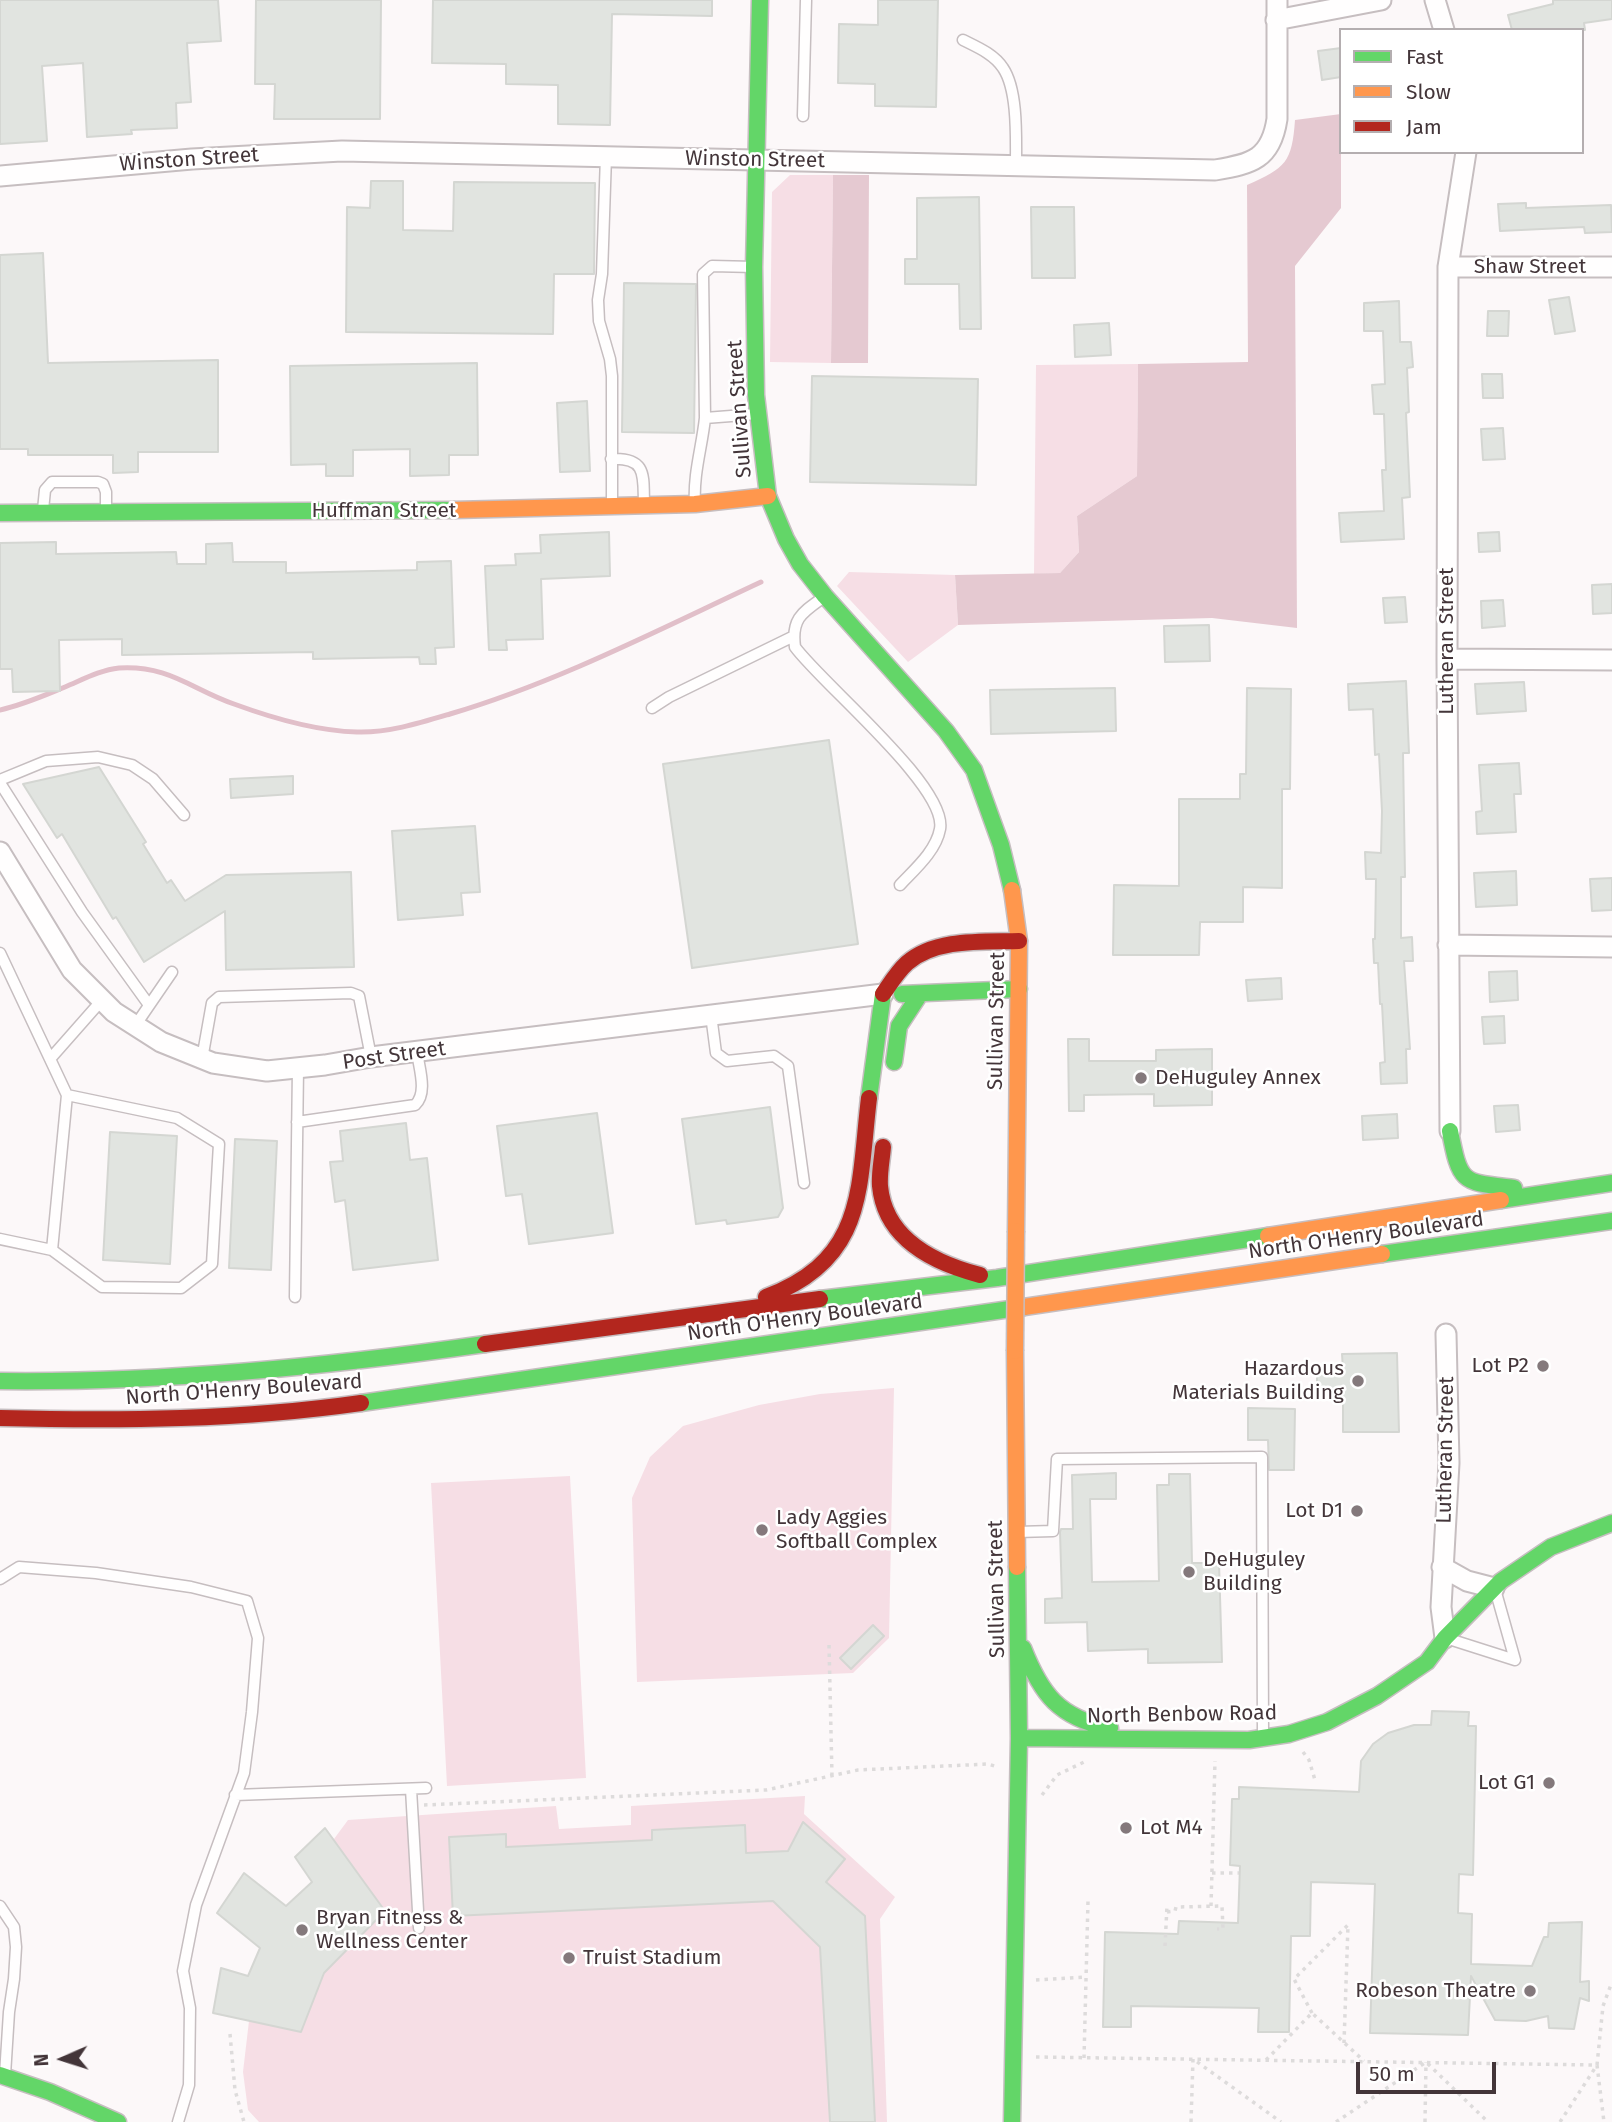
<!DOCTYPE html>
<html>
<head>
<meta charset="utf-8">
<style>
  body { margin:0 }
  #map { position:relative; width:1612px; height:2122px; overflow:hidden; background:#fcf8f9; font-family:"Fira Sans",sans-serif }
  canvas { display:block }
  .legend { position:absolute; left:1339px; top:28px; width:245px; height:126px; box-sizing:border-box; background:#fff; border:2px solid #b4aeb0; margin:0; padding:9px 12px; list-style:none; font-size:21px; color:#433539 }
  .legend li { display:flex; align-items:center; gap:14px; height:35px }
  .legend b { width:35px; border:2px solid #b4aeb0 }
  .north { position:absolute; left:28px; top:2024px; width:70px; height:70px; -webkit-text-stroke:5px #fff; paint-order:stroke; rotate:267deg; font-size:19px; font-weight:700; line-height:28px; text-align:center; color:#433539 }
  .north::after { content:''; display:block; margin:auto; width:24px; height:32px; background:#433539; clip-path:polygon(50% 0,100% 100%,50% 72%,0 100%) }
  .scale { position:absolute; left:1356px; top:2062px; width:140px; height:32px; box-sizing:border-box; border:4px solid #433539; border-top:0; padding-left:9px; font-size:21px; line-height:24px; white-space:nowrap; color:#433539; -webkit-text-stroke:5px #fff; paint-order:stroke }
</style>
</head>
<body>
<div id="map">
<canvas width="1612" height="2122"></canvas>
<ul class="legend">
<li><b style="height:9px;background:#63d668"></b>Fast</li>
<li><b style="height:9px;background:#ff974d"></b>Slow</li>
<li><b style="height:9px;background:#b3261e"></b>Jam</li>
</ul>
<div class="north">N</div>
<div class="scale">50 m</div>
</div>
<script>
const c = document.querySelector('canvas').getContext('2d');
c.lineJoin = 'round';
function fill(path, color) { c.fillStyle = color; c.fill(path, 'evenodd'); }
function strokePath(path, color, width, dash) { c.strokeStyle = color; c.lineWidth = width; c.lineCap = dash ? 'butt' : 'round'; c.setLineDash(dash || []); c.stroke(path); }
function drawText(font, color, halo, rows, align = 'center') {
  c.font = font + ' "Fira Sans",sans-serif'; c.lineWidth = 5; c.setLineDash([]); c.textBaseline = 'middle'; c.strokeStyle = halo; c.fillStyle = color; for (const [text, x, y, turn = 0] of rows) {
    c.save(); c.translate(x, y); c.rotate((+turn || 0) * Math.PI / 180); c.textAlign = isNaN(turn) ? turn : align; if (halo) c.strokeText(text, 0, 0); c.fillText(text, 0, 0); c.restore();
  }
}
fill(new Path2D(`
  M790 175H833L831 363 770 362 772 192Z
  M1138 364 1137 476 1077 516 1079 552 1060 573 1034 574 1036 365Z
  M849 572 955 575 958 625 908 662 837 586Z
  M894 1388 889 1638 853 1673 637 1682 632 1498 650 1457 683 1426 759 1405 820 1394Z
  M570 1476 586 1778 447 1786 431 1483Z
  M805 1796 804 1814 895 1897 880 1919 887 2122H259L248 2110 243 2072 249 2021 213 2013 221 1968 248 1976 260 1948 217 1913 244 1873 286 1906 312 1882 295 1857 325 1828 334 1839 348 1820 556 1806 559 1829 631 1825V1806Z`), '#f6dee5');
fill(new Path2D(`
  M1341 114V208L1295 266 1297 628 1212 618 958 625 955 575 1060 573 1079 552 1077 516 1137 476 1138 364 1248 362 1247 185C1286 168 1292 162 1295 120Z
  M833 175H869L868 363H831Z`), '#e5c9d1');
strokePath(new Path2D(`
  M0 710C23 705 43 696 65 687 82 680 100 670 119 668 169 665 191 689 234 704 272 718 316 731 357 732 388 733 420 723 450 714 558 682 660 629 761 582`), '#e1bfc9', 5);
const building = new Path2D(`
  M0 0H218L221 41 187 43 191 102 176 103 177 128 131 130 132 134 87 137 83 63 42 66 47 141 0 144Z
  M256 0H381L380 119H274L275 84H255Z
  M433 0H712V16L612 14 610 125 558 124V85L506 84V64L432 63Z
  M878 0H938L936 107 875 106V84L838 83 839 24 878 25Z
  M1553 0H1612V19L1584 23 1585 30H1512L1508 15 1553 4Z
  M1341 48V77L1322 80 1318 51Z
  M371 181H403V230L453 231 454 182 595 183 594 274H554L553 334 346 332 347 207 370 208Z
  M979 197 981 329H960L959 284H905V259H917V198Z
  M1526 203V208L1611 205 1612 232 1585 233 1584 227 1500 231 1498 204Z
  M1031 207H1074L1075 278H1032Z
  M43 253 48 363 218 360V452H138V472L113 473V455H28V449H0V255Z
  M624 283 696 284 694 433 622 432Z
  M1569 297 1575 331 1555 334 1549 300Z
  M1399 301 1400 342H1411L1413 367 1407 368 1409 412 1406 413 1410 497 1402 498 1404 539 1341 542 1339 513 1384 511 1382 470H1386L1384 414H1374L1372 385 1385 384 1383 331H1364V303Z
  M1488 311H1509L1508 336H1487Z
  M1109 323 1111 355 1075 357 1074 325Z
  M477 363 478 455H449V475L410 476V449L353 450V476H326V464L291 465 290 366Z
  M1482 374H1502L1503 398H1483Z
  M812 376 978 379 976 485 810 482Z
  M587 401 590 471 560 472 557 403Z
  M1503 428 1505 459 1483 460 1481 429Z
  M609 532 610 576 541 579 543 639 506 640 507 650H489L485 566 516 565 515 554 541 553 540 535Z
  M1499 532 1500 551 1479 552 1478 533Z
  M56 542V554L176 552 177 564H206V544L232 543 233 562H286V573L417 570V562L451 561 454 647 435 648 436 664H420L419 657 313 659V652L122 655V639L59 640 60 691 13 692 12 669H0V543Z
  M1612 584V613L1593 614 1592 585Z
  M1405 597 1407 622 1385 623 1383 598Z
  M1503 600 1505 626 1482 628 1481 601Z
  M1209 625 1210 661 1165 662 1164 626Z
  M1406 681 1409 753H1403L1405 877H1401V938L1412 937 1413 961H1404L1410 1049H1406L1407 1083 1381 1084 1380 1063 1385 1062 1382 1004H1380L1378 963H1374L1373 939H1375L1376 879H1366L1365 852 1381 853 1382 811 1379 754 1375 755 1373 709 1349 710 1348 684Z
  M1524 682 1526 711 1477 714 1475 684Z
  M1115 688 1116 731 991 734 990 690Z
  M1247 688 1291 689 1290 789H1282V888L1243 887V922H1200L1199 955H1113L1114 885 1179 886V799H1240V774H1246Z
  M829 740 858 944 692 968 663 764Z
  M1519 763 1521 794H1514L1516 832 1477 834 1476 812 1482 811 1479 765Z
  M99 767 146 842 143 844 167 883 171 880 185 901 226 875 351 872 354 967 226 970 225 911 144 962 116 917 113 919 62 834 57 838 23 784Z
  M293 776V794L231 798 230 779Z
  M475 826 480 892 461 893 463 915 398 920 392 831Z
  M1516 871 1517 905 1476 907 1474 873Z
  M1612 878V910L1592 911 1590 879Z
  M1517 971 1518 1000 1490 1002 1489 972Z
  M1281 978 1282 999 1248 1001 1246 980Z
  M1504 1016 1505 1043 1484 1044 1482 1017Z
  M1068 1039H1089V1061H1156V1050L1212 1049V1105L1154 1106V1094L1084 1095V1111H1069Z
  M1518 1105 1520 1130 1496 1132 1494 1106Z
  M770 1107 783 1208 778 1217 727 1224 726 1220 696 1224 682 1119Z
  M597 1113 613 1233 529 1244 522 1194 506 1196 497 1126Z
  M1397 1114 1398 1138 1363 1140 1362 1116Z
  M406 1123 410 1160 427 1158 438 1260 353 1270 345 1200 335 1202 330 1162 343 1161 340 1131Z
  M110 1132 177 1136 170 1264 103 1260Z
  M235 1139 277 1141 271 1270 229 1268Z
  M1397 1353 1399 1432H1343V1393L1317 1394V1369H1343L1342 1354Z
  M1248 1408 1295 1409 1294 1470H1269L1268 1440H1248Z
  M1116 1473V1499H1090L1092 1582 1159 1581 1157 1485H1169V1474H1190L1192 1563H1219L1222 1662 1148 1663V1649L1088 1651 1087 1622 1045 1623V1599L1062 1598 1060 1532 1061 1529H1073L1072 1475Z
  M873 1625 884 1636 851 1669 840 1658Z
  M1432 1711 1469 1712 1468 1726H1476L1473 1875 1459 1874 1458 1913 1472 1914 1471 1964 1532 1966 1544 1937H1548L1549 1923 1582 1922 1580 1982 1589 1981V2001L1580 1998 1574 2029 1549 2028 1548 2016 1526 2021 1495 2020 1471 1976 1468 2035 1370 2033 1375 1884 1311 1882 1310 1936H1291L1289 2032H1258L1259 2008 1131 2006V2027H1103L1105 1932 1178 1934 1179 1921 1238 1923 1240 1866 1230 1865 1232 1799H1239V1787L1359 1792 1361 1761 1373 1744 1388 1733 1414 1725H1431Z
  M803 1822 845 1859 826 1882 865 1916 875 2122H830L820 1947 773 1901 453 1916 449 1837 506 1834V1847L652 1840V1830L745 1825 746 1853 788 1851Z
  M325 1828 385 1911 324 1973 301 2032 213 2013 221 1968 248 1976 260 1948 217 1913 244 1873 286 1906 312 1882 295 1857Z`);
fill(building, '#e1e4e0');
strokePath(building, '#d4d6d2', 2);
const lane = new Path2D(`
  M963 40C977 47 994 54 1003 68 1018 90 1016 138 1016 165
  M803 116 806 0
  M606 156 602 274 598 300 599 321 610 359 612 376V506
  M705 418 703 274 712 266 754 267
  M611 459C648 457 643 477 644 505
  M695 504C693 474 702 447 705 418L757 414
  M43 510 45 490 52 482H98L103 484 106 492V512
  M824 597C803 612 791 618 795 647 821 683 948 787 940 829 936 851 915 869 900 885
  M652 708 669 697 794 636
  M0 780 46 761 98 757 132 765 153 779 184 815
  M0 783 82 912 149 1005
  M0 953 67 1095 177 1118 219 1144 212 1264 181 1288 102 1287 52 1250 0 1239
  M711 1015 716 1053 727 1061 774 1056 788 1066 804 1183
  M135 1026 172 972
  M50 1059 102 1000
  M202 1059 212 1003 219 997 351 993 359 996 371 1057
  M297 1122 415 1105C428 1093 419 1068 417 1052
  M52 1250 67 1095
  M295 1297 298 1068
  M1017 1532 1053 1531 1057 1459 1262 1457 1263 1737
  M0 1579 19 1567 96 1573 191 1587 247 1601 258 1638 252 1712 244 1773 196 1905 183 1971 190 2008 189 2085 178 2122
  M1449 1639 1515 1660 1495 1589
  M411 1789 419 1928
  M235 1795 426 1788
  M0 1906 14 1927 16 1947 14 1979 9 2012 5 2075`);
const street = new Path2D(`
  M1435 0 1444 30
  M1276 20 1381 0
  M0 176 192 159 342 151 1215 170C1252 164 1271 159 1277 119V0
  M1448 267H1612
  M1447 659 1612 660
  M0 852 72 970 114 1012 161 1042 213 1063 267 1071 325 1065 371 1057 883 994
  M1448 945 1612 947
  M1450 1131 1447 659 1448 267 1466 152
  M1442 1567 1467 1581 1494 1588
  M1445 1638 1441 1607 1449 1463 1446 1334`);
const fast = new Path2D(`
  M760 0 754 267 756 395 768 496 786 539 800 564 825 596 946 731 974 770 1001 845 1012 890
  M0 513 454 510
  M902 994 1019 989
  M894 1062 899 1026 920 994
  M869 1098 883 994
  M1450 1131C1460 1185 1463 1182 1514 1188
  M1501 1200 1612 1183
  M1382 1254 1612 1221
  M820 1299 997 1278 1268 1236
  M0 1381C162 1383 325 1367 485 1344
  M361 1403 1024 1307
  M1023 1648C1041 1694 1059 1718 1110 1728
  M1019 1738 1249 1740 1289 1734 1327 1722 1377 1696 1427 1662 1445 1638 1501 1581 1551 1547 1612 1523
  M0 2075 50 2092 118 2122
  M1012 2122 1019 1738 1017 1567`);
const slow = new Path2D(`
  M454 510 695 504 768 496
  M1012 890 1019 941 1016 1231
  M1268 1236 1501 1200
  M1024 1307 1382 1254
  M1015 1351 1017 1567`);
const jam = new Path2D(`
  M883 994C890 984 897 972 907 963 936 938 983 942 1019 941
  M883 1147C882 1160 879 1173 880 1186 885 1239 934 1263 980 1275
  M766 1297C867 1259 858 1188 869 1098
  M485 1344 820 1299
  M0 1418C120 1421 242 1420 361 1403`);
strokePath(lane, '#c6bec0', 13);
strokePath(street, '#c6bec0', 23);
strokePath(fast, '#c6bec0', 19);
strokePath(slow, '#c6bec0', 19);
strokePath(jam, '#c6bec0', 19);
strokePath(new Path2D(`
  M829 1645 832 1776
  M1303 1752 1309 1760 1315 1780
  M1042 1795 1057 1775 1084 1762
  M424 1805 766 1790 858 1770 988 1764 998 1767
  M1212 1873H1239
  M1211 1906 1215 1761
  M1167 1912 1175 1911 1176 1907 1222 1906 1223 1929H1217
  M1165 1946 1167 1906
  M1036 1980 1086 1977
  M1312 2013 1294 1979 1348 1925 1344 2043
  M230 2034 235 2090 244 2122
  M1036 2057 1597 2065 1603 2006 1612 1982
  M1084 2058 1088 1901
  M1266 2060 1312 2013 1364 2061
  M1597 2065 1604 2122
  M1191 2122 1193 2059 1281 2122
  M1336 2122 1426 2062 1488 2122
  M1425 2122 1426 2062
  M1560 2122 1597 2065`), '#dddbdb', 3.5, [3.5, 5]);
strokePath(lane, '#fffefe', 10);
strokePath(street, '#fffefe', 19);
strokePath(fast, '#63d668', 16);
strokePath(slow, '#ff974d', 16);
strokePath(jam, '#b3261e', 16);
const slowBridge = new Path2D(`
  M1015 1351 1016 1231`);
strokePath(slowBridge, '#c6bec0', 19, []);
strokePath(slowBridge, '#ff974d', 16);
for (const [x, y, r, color] of [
  [1141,1078,7,"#84797c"],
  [1543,1366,7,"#84797c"],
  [1358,1381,7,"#84797c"],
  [1357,1511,7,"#84797c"],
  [762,1530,7,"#84797c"],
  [1189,1572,7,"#84797c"],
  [1549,1783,7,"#84797c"],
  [1126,1828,7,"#84797c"],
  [302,1930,7,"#84797c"],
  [569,1958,7,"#84797c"],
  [1530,1991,7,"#84797c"]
]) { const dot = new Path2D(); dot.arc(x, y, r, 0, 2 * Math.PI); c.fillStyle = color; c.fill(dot); strokePath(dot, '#fff', 2.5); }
drawText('21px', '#433539', '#fff', [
  ["Winston Street",189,160,-4],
  ["Winston Street",755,160,1],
  ["Shaw Street",1530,267],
  ["Sullivan Street",740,409,-94],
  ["Huffman Street",384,511],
  ["Lutheran Street",1447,641,-90],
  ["Sullivan Street",997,1021,-89],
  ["Post Street",394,1056,-8],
  ["North O'Henry Boulevard",1366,1236,-8],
  ["North O'Henry Boulevard",805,1318,-8],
  ["North O'Henry Boulevard",244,1390,-4],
  ["Lutheran Street",1446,1450,-89],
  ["Sullivan Street",997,1589,-91],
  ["North Benbow Road",1182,1715,-1]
]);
drawText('21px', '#433539', '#fff', [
  ["DeHuguley Annex",1155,1078],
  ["Lot P2",1529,1366,"right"],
  ["Hazardous",1344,1369,"right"],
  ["Materials Building",1344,1393,"right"],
  ["Lot D1",1343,1511,"right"],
  ["Lady Aggies",776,1518],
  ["Softball Complex",776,1542],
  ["DeHuguley",1203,1560],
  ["Building",1203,1584],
  ["Lot G1",1535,1783,"right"],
  ["Lot M4",1140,1828],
  ["Bryan Fitness &",316,1918],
  ["Wellness Center",316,1942],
  ["Truist Stadium",583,1958],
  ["Robeson Theatre",1516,1991,"right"]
], 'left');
</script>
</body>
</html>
